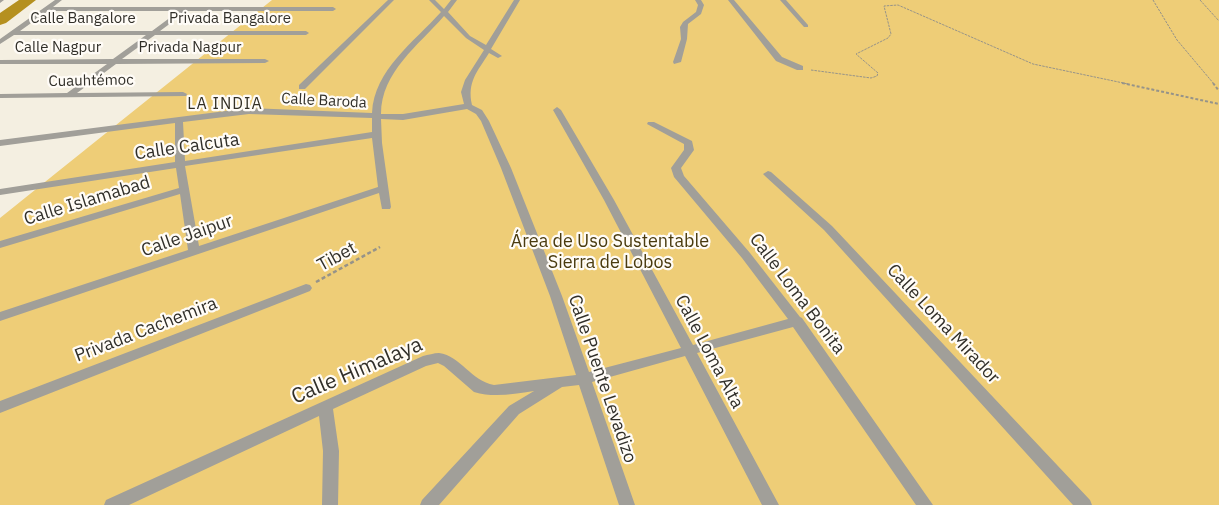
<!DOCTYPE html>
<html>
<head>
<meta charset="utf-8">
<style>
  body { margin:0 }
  canvas { display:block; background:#f4efe1 }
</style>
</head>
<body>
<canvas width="1219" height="505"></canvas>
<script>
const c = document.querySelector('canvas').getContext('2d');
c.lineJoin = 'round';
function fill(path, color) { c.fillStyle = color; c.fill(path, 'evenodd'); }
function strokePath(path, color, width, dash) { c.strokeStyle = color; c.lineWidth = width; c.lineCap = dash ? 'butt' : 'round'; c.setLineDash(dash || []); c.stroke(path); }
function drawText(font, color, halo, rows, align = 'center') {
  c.font = font + ' "IBM Plex Sans",sans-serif'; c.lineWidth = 4.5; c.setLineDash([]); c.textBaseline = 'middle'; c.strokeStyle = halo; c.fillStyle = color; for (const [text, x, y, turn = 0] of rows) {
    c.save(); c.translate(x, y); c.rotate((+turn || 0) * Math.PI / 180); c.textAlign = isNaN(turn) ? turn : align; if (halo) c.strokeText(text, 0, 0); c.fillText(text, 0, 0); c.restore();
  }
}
fill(new Path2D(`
  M272 0H1219V505H0V218Z`), '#eecd77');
fill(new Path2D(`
  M19 0H36L6 23 0 25V13Z`), '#b5901f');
strokePath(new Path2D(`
  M1153 0 1177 40 1214 84
  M1200 0 1219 21
  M811 70 871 78 877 76 878 73 856 54 888 38 891 34 884 6 898 5 1033 64 1128 84`), '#969389', 1, [2.5, 1]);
strokePath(new Path2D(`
  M1122 83 1219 104
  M1213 83 1219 91`), '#969389', 2, [3, 2]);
strokePath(new Path2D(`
  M316 282 380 247`), '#969389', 2.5, [4, 2.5]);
fill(new Path2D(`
  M0 0H4L0 3Z
  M55 0H62L53 7H333L336 9 333 11H187L160 31H306L309 33 306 35H155L122 59H265L269 61 265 63 116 64 77 93 183 92 187 94 186 96 0 98V94L67 93 107 64H0V60L113 59 146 35H14L0 44V39ZM48 11H179L152 31H20Z
  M388 0H394L305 89H299V85Z
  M429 0H435L444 9 451 0H457L448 12 470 36 486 45 514 0H520L491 49 502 56 498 58 489 53C477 72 467 82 472 105L482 110 489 121 511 168 562 296 589 372 681 348 604 200 553 110 557 107 561 110 614 200 693 345 788 319 742 258 674 177 671 168 684 150V144L647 124 648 122H654L692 141 694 150 681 168 684 176 750 253 800 317 802 318 933 505H916L793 327 697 353 779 505H762L685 356 592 382 635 505H619L579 385 562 387 519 414 439 505H420L422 500 509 406 534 391C513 394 494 398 474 392L444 366 438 363 426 366 333 409 339 451 338 505H322L323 451 319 416 129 505H104L106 500 423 356C428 355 434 353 439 353 461 356 471 381 494 385L576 375 550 296 501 168 481 121 476 114 467 109 403 120 381 119 382 143 391 207 390 209H382L379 193 0 321V312L188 250 180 194 0 248V241L179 188 176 168 0 195V189L175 162V123L0 146V140L249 108 372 113C374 70 414 42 441 12ZM444 16 466 38 484 50 465 80 461 92 464 104 403 114H381C381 72 419 45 444 16ZM249 114 372 118V132L185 161 183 122ZM372 138 378 187 199 246 185 166Z
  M695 0H701L704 5 701 14 688 24 687 39 681 62 674 64 673 62 681 39 680 27 683 22 696 12 698 5Z
  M728 0H734L782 57 803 66V70H797L776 61Z
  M780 0H786L808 25V27H804Z
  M768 171 771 172 832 226 1090 500 1092 505H1073L824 230 765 176 763 174Z
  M306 284 310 285 312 288 310 291 0 413V401Z`), '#a19f99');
drawText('15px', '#312f29', '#fffcf7', [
  ["Calle Bangalore",83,19],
  ["Privada Bangalore",230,19],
  ["Calle Nagpur",58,48],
  ["Privada Nagpur",190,48],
  ["Cuauhtémoc",91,81,-1],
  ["Calle Baroda",324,101,3]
]);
c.letterSpacing = '1px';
drawText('16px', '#343025', '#fffcf7', [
  ["LA INDIA",225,104]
]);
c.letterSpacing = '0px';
drawText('18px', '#312f29', '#fffcf7', [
  ["Calle Calcuta",187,147,-8],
  ["Calle Islamabad",87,201,-17],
  ["Calle Jaipur",187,236,-19],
  ["Tibet",337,257,-29],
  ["Calle Loma Bonita",797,294,53],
  ["Calle Loma Mirador",943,324,47],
  ["Privada Cachemira",146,330,-21],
  ["Calle Loma Alta",709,352,62],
  ["Calle Puente Levadizo",602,379,71]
]);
drawText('18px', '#4a3b0f', '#fffcf7', [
  ["Área de Uso Sustentable",610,242],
  ["Sierra de Lobos",610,263]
]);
drawText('21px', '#312f29', '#fffcf7', [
  ["Calle Himalaya",357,371,-23]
]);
</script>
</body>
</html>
